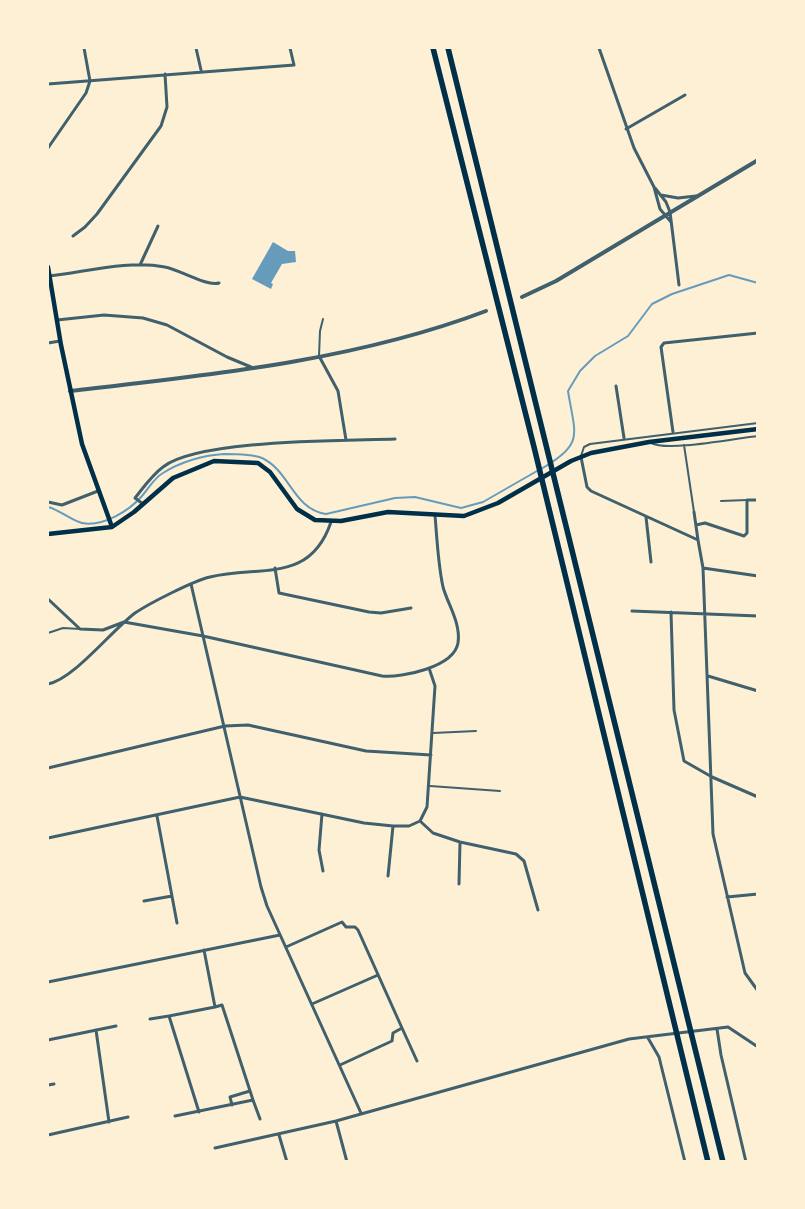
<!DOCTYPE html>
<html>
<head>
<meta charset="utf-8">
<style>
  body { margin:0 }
  #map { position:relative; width:805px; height:1209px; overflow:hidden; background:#fdf0d5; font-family:"Source Sans 3",sans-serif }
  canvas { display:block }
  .frame { position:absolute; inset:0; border:49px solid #fdf0d5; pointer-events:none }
</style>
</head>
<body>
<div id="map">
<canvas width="805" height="1209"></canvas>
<div class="frame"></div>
</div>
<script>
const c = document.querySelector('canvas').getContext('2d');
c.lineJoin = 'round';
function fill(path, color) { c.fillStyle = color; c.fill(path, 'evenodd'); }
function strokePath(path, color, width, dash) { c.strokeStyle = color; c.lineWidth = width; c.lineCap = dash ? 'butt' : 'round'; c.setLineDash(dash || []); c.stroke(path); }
fill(new Path2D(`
  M273 242 288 251H295L296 262 282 264 271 283 273 284 271 289 252 279Z`), '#669bbc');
strokePath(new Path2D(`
  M541 469C585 444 575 435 568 391L580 371 595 356 628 336 652 304 672 294 729 275 758 283
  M48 507C60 510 72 521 82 523 103 527 129 511 142 496 149 488 154 478 163 473 180 462 204 455 224 454 235 454 252 454 262 458 290 471 293 509 326 514L395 498 415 497 461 508 483 502 537 471`), '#669bbc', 2);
strokePath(new Path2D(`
  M319 356 320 331 323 319
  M651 443C668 452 736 438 758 436
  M684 445 694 512
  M581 456 584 447 590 444 758 423
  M721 501 747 500
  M48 633 63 628 80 629
  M433 733 476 731
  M430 786 500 791`), '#3f606c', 2);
strokePath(new Path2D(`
  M196 48 201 70
  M599 48 634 148 654 187 660 209 671 222
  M48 84 294 65 290 48
  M626 129 685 95
  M48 148 86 93 90 81 84 48
  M655 188 666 202 670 212 679 285
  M661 195 678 198 696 196
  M73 236 85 227 97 214 161 126 167 107 165 74
  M140 265 158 226
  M49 276C86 272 127 260 165 267 178 269 207 287 219 283
  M57 320 104 315 143 318 167 325 227 357 251 367
  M48 343 60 341
  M319 356 338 391 346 440
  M616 386 624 438
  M673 432 661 347 664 343 758 333
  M581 457 587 487 591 491 698 540 703 568 713 834 745 973 758 991
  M48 502 62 505 98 491
  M143 504 135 498C143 488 152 475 163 467 198 439 347 441 395 439
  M694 512 698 540
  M646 517 651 562
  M696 525 705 523 744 536 747 533V500H758
  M275 568 279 593 369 612 381 613 411 608
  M703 568 758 576
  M191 584 261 887 267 906 361 1113
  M48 599 80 629 103 630 124 622 203 636 382 676C402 678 454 667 458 643 461 623 448 605 443 587 438 564 437 539 435 515
  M632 611 758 616
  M671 612 674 710 684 761 712 777 758 797
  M708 676 758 691
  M48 684C74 679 111 631 135 613 150 603 193 581 210 577 261 565 310 584 331 522
  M48 768 225 726 248 725 366 751 431 755
  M322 814 319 850 323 871
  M157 816 177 923
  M420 821 433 833 460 842 516 854 524 861 538 910
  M48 838 240 797 364 823 393 826H409L420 821 427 807 435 686 429 668
  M388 876 393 826
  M459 884 460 842
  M727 897 758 894
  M144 901 172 896
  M286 947 342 922 346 927H355L358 930 402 1028 393 1033 392 1041 340 1065
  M48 982 280 935
  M312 1004 378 975
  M150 1019 169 1016
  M402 1028 417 1061
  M717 1029 721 1055 746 1162
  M96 1030 109 1122
  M648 1038 659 1057 685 1162
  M48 1040 116 1026
  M48 1085 54 1084
  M253 1100 260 1119
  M232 1105 230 1097 250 1091
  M199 1112 169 1016 215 1007
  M175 1116 253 1100 222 1005 215 1007 204 950
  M336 1121 347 1162
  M48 1135 128 1117
  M279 1135 287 1162
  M215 1148 336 1121 629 1039 728 1027 758 1047`), '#3f606c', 3);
strokePath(new Path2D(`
  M522 297 556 281 758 160
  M70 391C210 375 354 361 486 311`), '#3f606c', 4);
strokePath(new Path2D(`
  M48 267 61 345 82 444 112 527
  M48 534 112 527 134 512 173 478 214 461 258 463 270 472 297 509 315 520 341 521 388 512 464 516 498 503 571 461 591 453 649 442 758 429`), '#003049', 4.5);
strokePath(new Path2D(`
  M433 48 534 447 708 1162
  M448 48 723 1162`), '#003049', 5.5);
</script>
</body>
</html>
